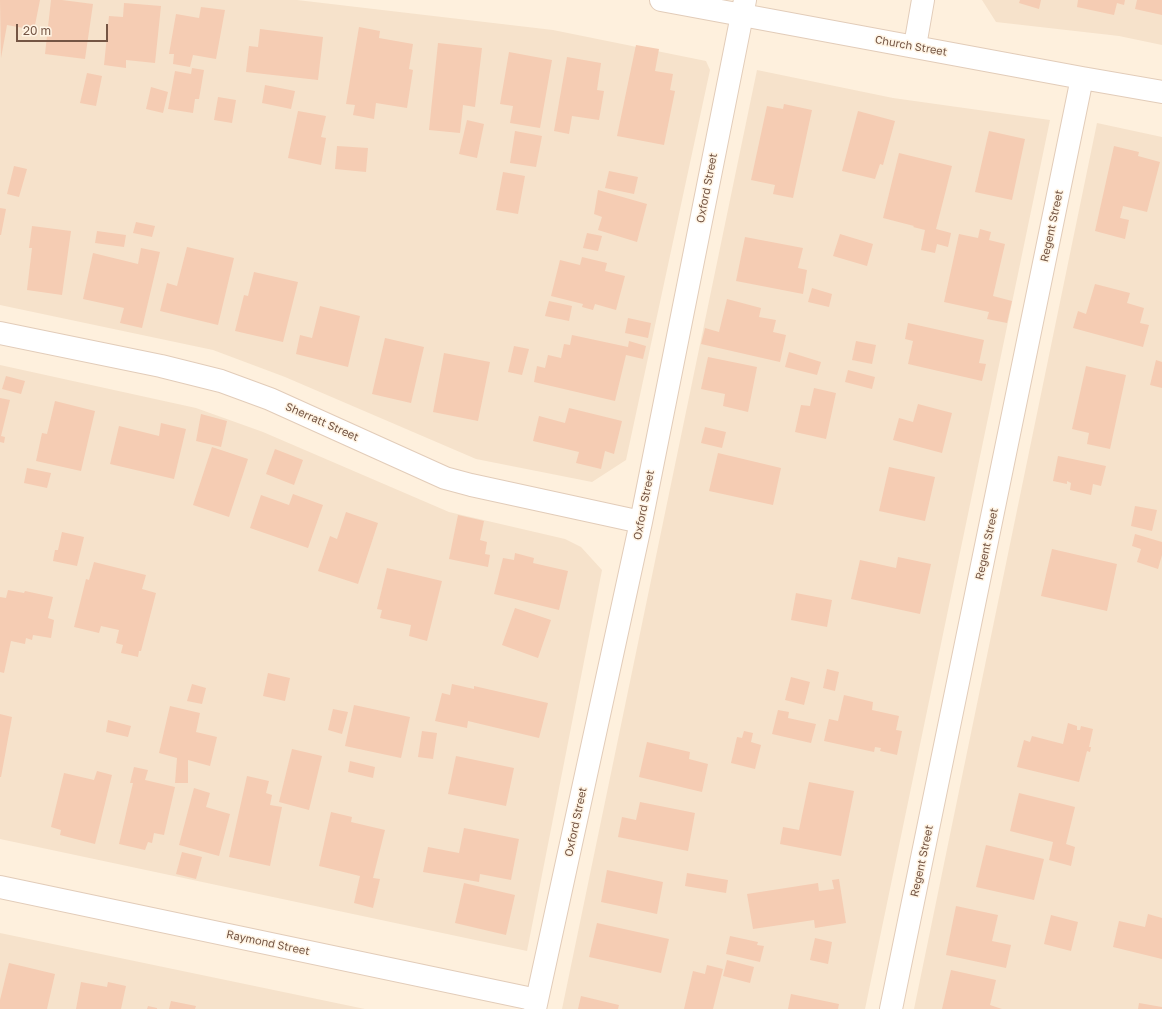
<!DOCTYPE html>
<html>
<head>
<meta charset="utf-8">
<style>
  body { margin:0 }
  #map { position:relative; width:1162px; height:1009px; overflow:hidden; background:#fef0dd; font-family:"Golos Text",sans-serif }
  canvas { display:block }
  .scale { position:absolute; left:16px; top:24px; width:92px; height:18px; box-sizing:border-box; border:2px solid #745544; border-top:0; padding-left:5px; font-size:12px; line-height:14px; white-space:nowrap; color:#745544; -webkit-text-stroke:3px #fff4e4; paint-order:stroke }
</style>
</head>
<body>
<div id="map">
<canvas width="1162" height="1009"></canvas>
<div class="scale">20 m</div>
</div>
<script>
const c = document.querySelector('canvas').getContext('2d');
c.lineJoin = 'round';
function fill(path, color) { c.fillStyle = color; c.fill(path, 'evenodd'); }
function strokePath(path, color, width, dash) { c.strokeStyle = color; c.lineWidth = width; c.lineCap = dash ? 'butt' : 'round'; c.setLineDash(dash || []); c.stroke(path); }
function drawText(font, color, halo, rows, align = 'center') {
  c.font = font + ' "Golos Text",sans-serif'; c.lineWidth = 3; c.setLineDash([]); c.textBaseline = 'middle'; c.strokeStyle = halo; c.fillStyle = color; for (const [text, x, y, turn = 0] of rows) {
    c.save(); c.translate(x, y); c.rotate((+turn || 0) * Math.PI / 180); c.textAlign = isNaN(turn) ? turn : align; if (halo) c.strokeText(text, 0, 0); c.fillText(text, 0, 0); c.restore();
  }
}
fill(new Path2D(`
  M0 0H297L553 30 706 61 710 70 626 460 592 482 476 459 285 377 213 350 0 305Z
  M982 0H1162V45L1119 36 996 22Z
  M757 70 893 98 1050 120 865 1009H562Z
  M1097 123 1162 137V1009H914Z
  M0 365 196 408 263 432 449 512 565 539 581 547 602 570 527 951 0 839Z
  M0 933 365 1009H0Z`), '#f6e2cb');
fill(new Path2D(`
  M0 0H40L34 30 7 25 1 58Z
  M51 0H62L93 4 85 59 45 54Z
  M1020 0H1041L1039 9 1019 3Z
  M1078 0H1125L1124 5 1117 3 1114 15 1077 7Z
  M1137 0H1162V15L1135 9Z
  M124 3 161 6 155 63 126 60V68L104 65 109 16 123 17Z
  M201 7 225 10 216 59 193 55 190 67 173 64 174 54H169L176 14 199 18Z
  M359 27 380 31 379 38 413 44 409 69 413 70 407 108 376 103 374 119 353 115 355 105 346 104Z
  M260 29 323 37 318 80 246 72 249 46 258 47Z
  M438 43 482 48 475 107 463 105 460 133 429 130Z
  M636 45 659 49 655 71 673 74 670 90 675 91 664 145 617 136Z
  M509 52 552 60 540 128 510 123 513 106 500 104Z
  M567 57 601 63 597 90 604 91 599 120 572 116 569 134 554 131Z
  M192 68 204 70 199 99H195L193 113 168 109 175 71 191 74Z
  M87 73 102 76 96 106 80 103Z
  M265 85 295 91 291 109 262 103Z
  M151 87 168 92 163 113 146 109Z
  M218 97 236 100 232 123 214 120Z
  M784 104 812 110 793 198 773 194 775 185 751 180 767 106 783 109Z
  M298 111 326 116 321 137 326 138 321 165 288 158Z
  M858 111 895 121 883 165 880 164 875 179 842 171Z
  M467 120 484 124 477 158 459 154Z
  M515 131 542 136 536 167 510 163Z
  M989 131 1025 139 1012 200 975 192Z
  M337 146 368 148 366 172 335 169Z
  M1114 146 1139 152 1138 156 1160 162 1147 212 1123 206 1120 218 1129 220 1125 239 1095 231Z
  M899 153 952 166 936 229 951 233 948 247 937 244 935 253 921 250 925 230 913 227 914 226 883 218Z
  M14 166 27 169 19 197 7 194Z
  M609 171 638 177 634 194 605 188Z
  M503 172 525 176 518 214 496 210Z
  M598 190 647 204 637 242 598 230 602 217 594 214Z
  M0 208 6 209 1 235H0Z
  M136 222 155 226 152 237 133 233Z
  M32 226 71 231 62 295 27 290 32 248H29Z
  M980 229 991 232 989 240 1005 244 993 296 1012 301 1007 323 987 319 989 312 944 302 959 234 978 238Z
  M97 231 126 235 124 247 95 243Z
  M587 233 602 236 598 251 583 248Z
  M840 234 873 244 867 266 833 256Z
  M745 237 803 248 798 268 807 270 803 294 736 281Z
  M187 247 234 258 218 325 160 311 167 283 177 286Z
  M141 248 160 252 142 328 120 323 124 308 83 299 93 253 138 264Z
  M582 257 607 263 605 271 625 276 616 310 595 304 593 310 582 307 583 304 551 296 560 260 580 265Z
  M254 272 298 282 283 342 235 331 244 295 248 296Z
  M1095 284 1130 293 1127 303 1144 308 1140 323 1149 325 1143 347 1073 328 1078 311 1086 314Z
  M812 288 832 294 829 307 808 302Z
  M727 299 761 308 759 317 776 320 773 332 786 335 780 362 701 344 705 328 719 332Z
  M549 301 572 306 569 321 545 316Z
  M320 306 360 316 348 367 296 354 300 335 312 338Z
  M628 318 651 323 648 338 625 333Z
  M908 323 984 340 979 363 986 364 982 381 908 364 913 341 905 339Z
  M572 335 628 347 629 341 646 346 643 359 626 355 615 401 534 382 537 366 545 368 548 355 561 358 564 344 570 345Z
  M385 338 424 347 411 403 372 394Z
  M856 341 876 345 872 364 852 360Z
  M514 346 529 349 522 375 508 372Z
  M789 352 821 362 817 375 785 367Z
  M444 353 490 362 478 421 433 412Z
  M708 357 757 367 748 412 723 406 725 394 701 389Z
  M1156 360 1162 362V388L1150 385Z
  M1086 366 1126 375 1110 449 1087 444 1089 433 1072 429Z
  M848 370 875 377 872 389 845 382Z
  M6 376 25 381 21 394 2 389Z
  M814 388 836 393 826 439 795 432 801 405 810 406Z
  M0 398 10 400 1 436 5 437 4 443 0 442Z
  M55 401 95 411 81 471 36 461 42 433 47 434Z
  M918 404 952 413 942 453 893 440 899 418 913 422Z
  M569 408 622 421 614 454 605 451 601 469 576 463 579 452 533 441 539 416 565 423Z
  M201 414 227 421 221 447 196 441Z
  M161 423 186 429 174 479 110 464 119 426 159 436Z
  M705 427 726 432 722 448 701 443Z
  M212 447 248 459 229 517 193 505Z
  M275 449 303 460 294 485 266 474Z
  M718 453 781 468 773 505 709 491Z
  M1058 456 1106 466 1101 486 1093 484 1091 495 1070 490 1071 483 1067 481V484L1053 481Z
  M889 467 935 477 925 521 879 511Z
  M27 468 51 473 47 488 24 483Z
  M293 494 323 505 308 548 250 528 261 495 289 505Z
  M1135 506 1157 510 1152 531 1131 526Z
  M346 512 378 523 358 584 318 571 330 536 337 539Z
  M458 515 484 521 480 540 487 542 485 554 490 555 488 567 449 559Z
  M62 532 84 537 77 566 53 561 55 550H58Z
  M1135 534 1162 542V555L1158 569 1137 562 1141 549 1132 546Z
  M1052 549 1117 564 1107 611 1041 596Z
  M515 553 534 558 533 563 568 571 559 610 494 594 503 558 514 560Z
  M898 557 931 564 920 614 851 599 860 560 896 568Z
  M94 562 146 575 142 589 156 593 141 651H139L138 657 121 653 123 645 116 643 119 630 101 626 99 633 74 627 86 579 89 580Z
  M387 568 442 581 427 641 409 636 411 625 380 618 382 610 377 609Z
  M8 590 24 593 25 591 53 597 48 618 54 620 51 638 33 635 32 640 26 638 25 644 11 641 4 673 0 672V597L6 598Z
  M796 593 832 600 827 627 791 620Z
  M515 608 551 620 538 658 502 645Z
  M827 669 839 672 835 691 823 688Z
  M268 673 290 678 285 701 263 696Z
  M791 677 810 682 804 705 785 700Z
  M192 684 206 688 202 704 187 701Z
  M452 684 474 689V686L548 703 539 738 468 721 467 728 435 721 442 693 450 695Z
  M844 695 873 702 872 710 899 716 896 730 902 731 897 755 880 751 881 748 875 747 874 752 824 741 829 719 838 721Z
  M354 705 410 717 401 758 345 746Z
  M170 706 200 713 196 732 217 737 210 766 188 760V783H175L177 758 159 753Z
  M333 709 348 712 342 734 328 730Z
  M778 710 789 712 788 718 816 724 811 743 772 734Z
  M0 714 12 717 1 777H0Z
  M108 720 131 726 128 737 106 732Z
  M1068 723 1077 726V730H1080L1081 726 1093 729 1089 747H1091L1090 752 1087 751 1079 782 1017 767 1024 740 1030 742 1032 736 1063 744Z
  M422 731 437 733 433 759 418 757Z
  M744 731 753 733 751 742 761 745 755 769 731 763 737 737 742 738Z
  M647 742 690 752 689 759 708 764 702 792 639 777Z
  M292 749 322 756 309 810 279 802Z
  M456 756 514 768 506 806 448 794Z
  M350 761 375 767 373 778 348 772Z
  M134 767 148 770 145 780 175 787 164 835 154 833 152 843 148 842 145 850 119 844 133 783H130Z
  M97 771 112 775 95 844 60 835 61 830 51 827 64 773 94 780Z
  M247 776 269 781 266 793 272 795 270 805 282 807 270 866 229 857Z
  M809 782 854 791 841 856 780 844 783 827 799 830Z
  M194 788 210 793 206 807 230 814 219 856 179 845Z
  M1019 793 1075 807 1066 844 1075 847 1071 866 1049 860 1053 842 1010 831Z
  M640 802 695 813 688 851 618 837 622 817 636 820Z
  M331 812 352 817 351 822 385 830 373 878 380 879 373 908 354 903 360 876 319 866Z
  M464 828 519 839 511 880 480 874 479 882 423 872 428 847 459 853Z
  M986 845 1044 859 1034 900 976 887Z
  M182 852 202 857 196 879 176 874Z
  M607 870 663 882 657 914 601 902Z
  M687 873 728 880 726 893 685 886Z
  M839 879 846 923 815 928 814 920 753 929 747 894 818 883 819 891 834 889 832 880Z
  M464 883 515 895 506 935 455 923Z
  M956 906 998 915 992 941 1011 945 1006 968 946 955Z
  M1148 914 1162 918V959L1113 947 1119 921 1145 927Z
  M1051 915 1078 922 1071 951 1044 944Z
  M597 923 669 939 661 973 589 957Z
  M730 936 758 942 757 945 764 946 760 962 726 954Z
  M815 938 832 942 828 964 810 960Z
  M727 960 754 967 750 983 723 976Z
  M9 963 55 974 47 1009H0V1000Z
  M707 965 723 969 713 1009H684L693 971 705 974Z
  M951 970 996 980 990 1005 1002 1009H942Z
  M81 982 107 987 108 982 126 986 121 1009H76Z
  M791 994 839 1004 838 1009H788Z
  M581 996 619 1005 618 1009H578Z
  M171 1001 196 1006 195 1009H169Z
  M1139 1003 1162 1007V1009H1138Z
  M148 1006 157 1008V1009H147Z`), '#f5ccb3');
const minor = new Path2D(`
  M661 0 1082 78 1162 92
  M915 46 923 0
  M0 333 161 366 221 381 270 399 445 478 471 485 641 522
  M0 887 537 1000
  M535 1009 641 522 745 0
  M891 1009 1082 78`);
strokePath(minor, '#e2ccb9', 24);
strokePath(minor, '#fff', 22);
drawText('11px', '#745544', '#fff4e4', [
  ["Church Street",911,46,10],
  ["Oxford Street",707,188,-79],
  ["Regent Street",1052,226,-78],
  ["Sherratt Street",322,422,24],
  ["Oxford Street",644,505,-79],
  ["Regent Street",987,544,-78],
  ["Oxford Street",576,822,-78],
  ["Regent Street",922,861,-78],
  ["Raymond Street",268,943,12]
]);
</script>
</body>
</html>
